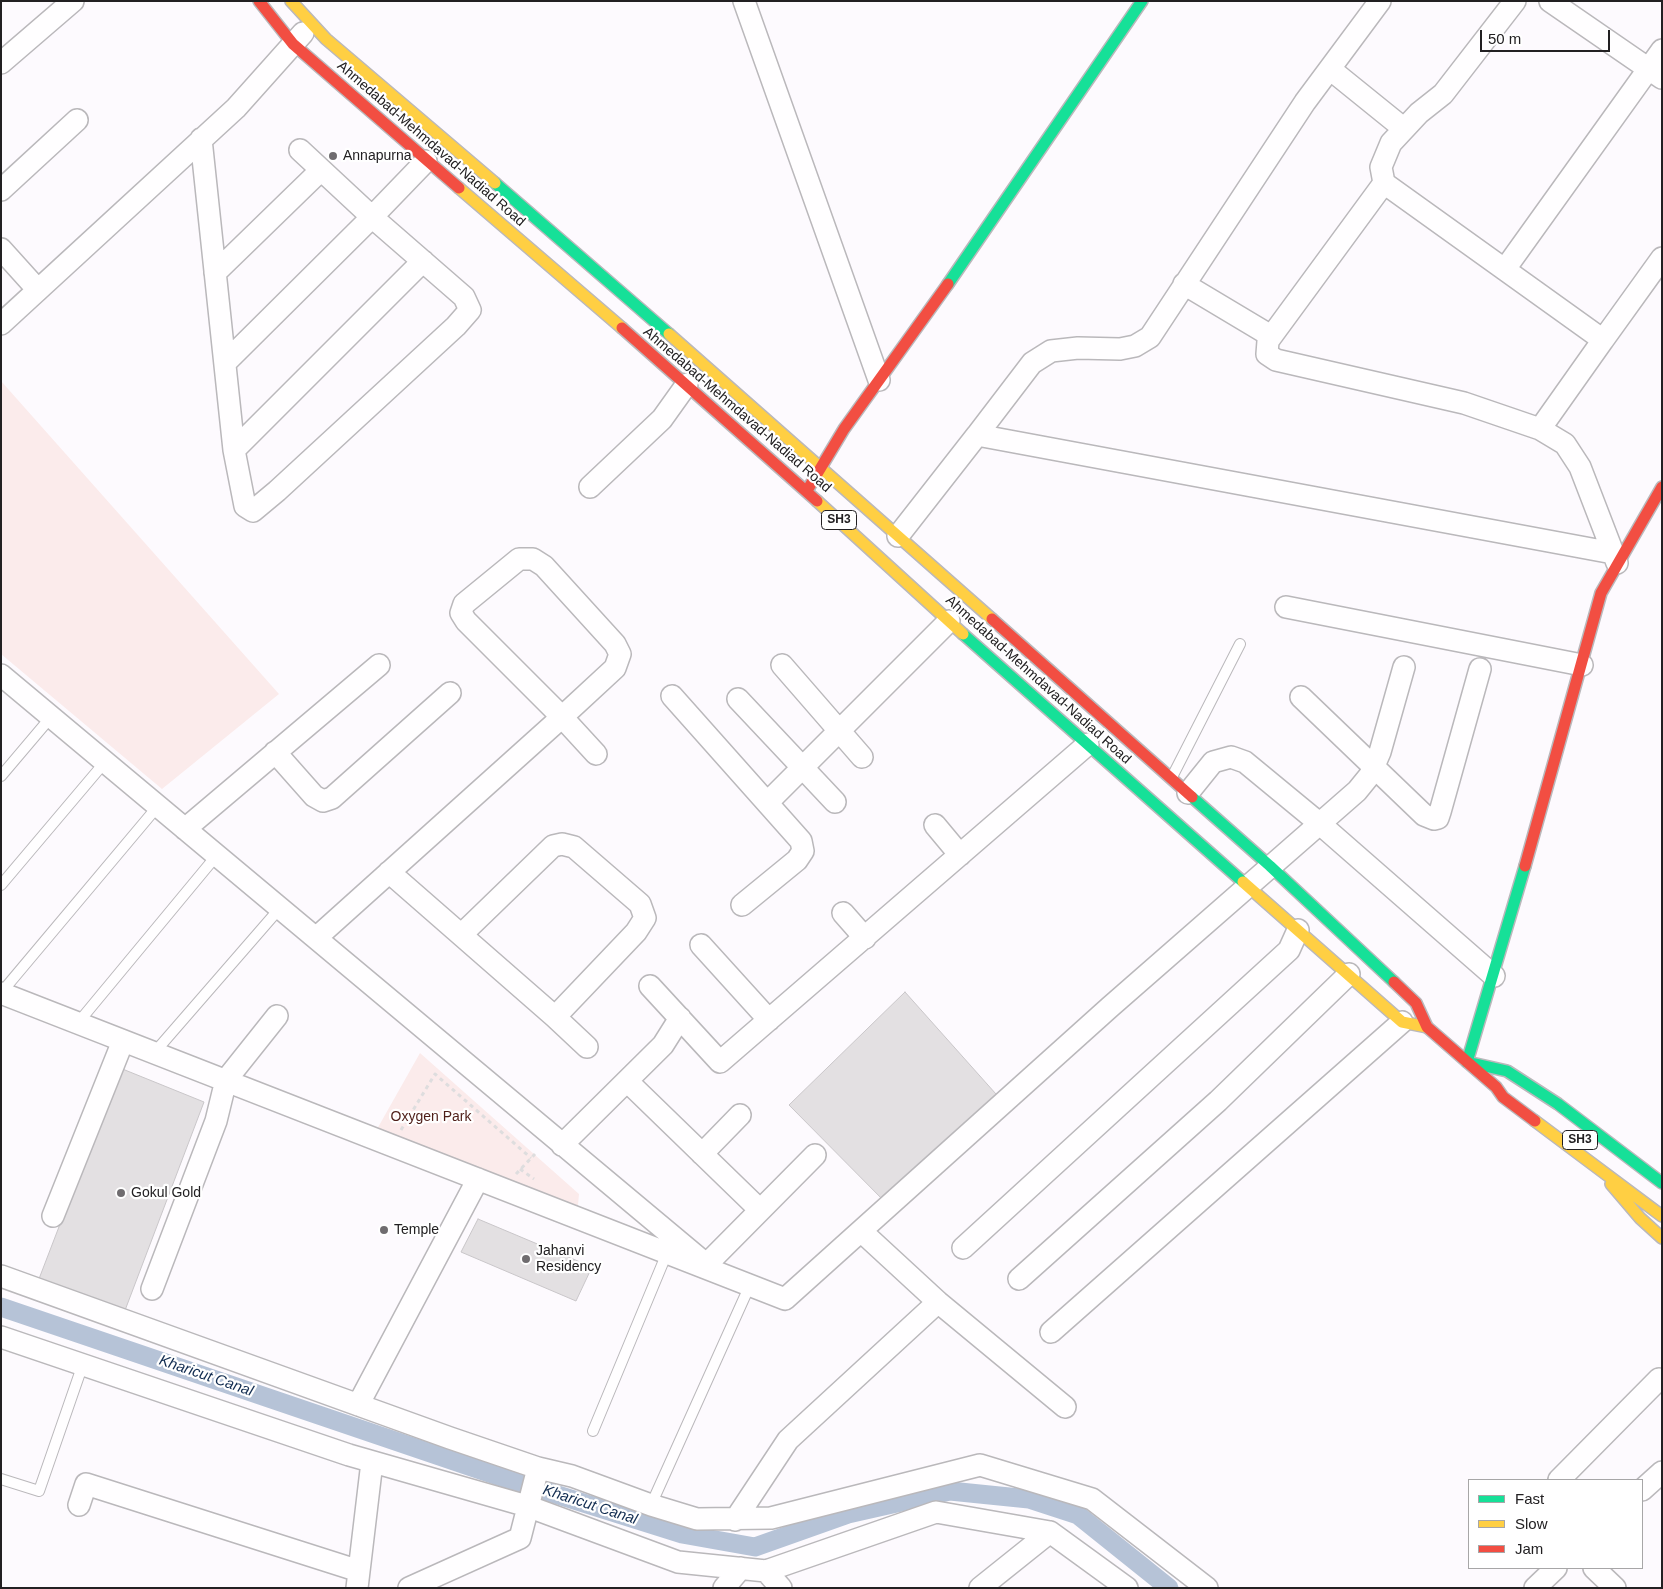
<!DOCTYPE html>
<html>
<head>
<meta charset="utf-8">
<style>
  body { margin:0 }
  #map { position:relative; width:1663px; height:1589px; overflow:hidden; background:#fdfafe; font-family:Arial,sans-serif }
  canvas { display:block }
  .frame { position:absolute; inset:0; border:2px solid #222022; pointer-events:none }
  .legend { position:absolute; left:1468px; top:1479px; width:175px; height:90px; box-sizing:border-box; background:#fff; border:1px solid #a7a6a7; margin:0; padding:6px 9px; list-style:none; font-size:15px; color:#222022 }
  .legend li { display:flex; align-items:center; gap:10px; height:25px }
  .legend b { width:25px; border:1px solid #a7a6a7 }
  .scale { position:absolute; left:1480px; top:30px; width:130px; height:22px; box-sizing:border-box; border:2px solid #222022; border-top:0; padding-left:6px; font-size:15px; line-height:18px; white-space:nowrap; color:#222022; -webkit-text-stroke:4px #fff; paint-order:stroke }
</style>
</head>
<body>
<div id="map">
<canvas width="1663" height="1589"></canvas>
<div class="frame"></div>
<ul class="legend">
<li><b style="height:6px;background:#16e098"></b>Fast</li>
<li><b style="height:6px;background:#ffcf43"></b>Slow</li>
<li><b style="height:6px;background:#f24e42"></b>Jam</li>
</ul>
<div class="scale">50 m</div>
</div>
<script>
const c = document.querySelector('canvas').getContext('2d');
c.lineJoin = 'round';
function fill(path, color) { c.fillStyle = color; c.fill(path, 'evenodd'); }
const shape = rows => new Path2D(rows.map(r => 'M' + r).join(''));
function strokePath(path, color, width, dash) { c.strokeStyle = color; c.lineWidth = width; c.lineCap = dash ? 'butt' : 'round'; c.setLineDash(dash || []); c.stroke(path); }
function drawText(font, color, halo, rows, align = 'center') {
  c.font = font + ' Arial,sans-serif'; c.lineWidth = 4.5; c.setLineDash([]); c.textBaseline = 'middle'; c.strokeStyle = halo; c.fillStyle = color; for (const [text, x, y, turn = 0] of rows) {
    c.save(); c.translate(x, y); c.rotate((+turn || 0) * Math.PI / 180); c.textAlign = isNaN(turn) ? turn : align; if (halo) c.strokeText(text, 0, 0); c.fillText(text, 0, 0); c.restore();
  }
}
const green = shape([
  [1,381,279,694,162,789,1,654],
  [420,1053,579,1194,578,1205,570,1215,372,1138]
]);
const canal = shape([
  [1,1307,504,1478,682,1534,755,1547,848,1514,950,1491,1029,1499,1078,1515,1169,1588]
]);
const building = shape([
  [905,992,1004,1103,889,1206,789,1105,905,992],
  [120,1068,204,1102,124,1313,37,1284,120,1068],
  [478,1219,592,1267,576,1301,461,1252,478,1219]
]);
const path = shape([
  [401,1130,435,1074,531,1158],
  [520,1169,534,1179],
  [516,1174,535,1154]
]);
const lane = shape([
  [1,776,51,717],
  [1172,777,1240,644],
  [1,885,105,762],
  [1,993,158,806],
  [77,1024,217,855],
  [154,1053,280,908],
  [593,1431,667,1253],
  [1,1479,39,1491,83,1364],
  [651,1505,750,1285]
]);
const street = shape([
  [744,1,879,380],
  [1550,1,1662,78],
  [1,63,73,1],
  [1330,69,1403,128],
  [201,139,234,450,245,506,253,511,277,491,456,326,470,310,464,297,372,217,225,363],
  [300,150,372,217,426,161],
  [1384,183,1381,167,1391,143,1419,113,1443,94,1515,1],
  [1,190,77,120],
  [1,249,38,290],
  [1505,269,1662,50],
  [215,273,321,170],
  [1184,284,1271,336],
  [1,324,236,108,303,33],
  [1603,340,1662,258],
  [1540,429,1603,340,1384,183,1268,341,1267,354,1276,360,1464,403,1540,429,1565,444,1580,467,1617,563],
  [977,435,1032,363,1051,351,1078,348,1120,349,1135,346,1150,337,1305,102,1380,1],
  [234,450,423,261],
  [590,487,662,419,687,384],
  [898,536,977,435,1613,553],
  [1286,607,1582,665],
  [782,665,862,757],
  [1,675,701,1260],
  [672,696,801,841,803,851,797,860,742,905],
  [1301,697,1424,815,1434,819,1438,818,1440,812,1480,669],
  [738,699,835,802],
  [275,752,314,796,323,801,332,798,450,693],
  [1188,793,1213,762,1231,757,1245,762,1319,823,1494,976],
  [768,802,949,621],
  [935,825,960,855],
  [185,829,379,665],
  [389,872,555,1017,636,932,645,918,640,904,574,847,562,844,553,846,461,935],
  [843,913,865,938],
  [316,938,562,717,615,668,620,654,615,644,544,566,533,559,519,559,464,604,461,613,466,621,562,717,596,754],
  [701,945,769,1020],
  [650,986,720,1062,1088,744],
  [1,993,785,1299,1110,1007,1357,791,1370,775,1380,752,1404,667],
  [555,1017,587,1047],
  [627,1081,760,1210],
  [562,1145,663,1045,680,1018],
  [702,1154,740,1115],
  [53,1216,123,1041],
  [861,1231,938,1302,1065,1407],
  [963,1248,1289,950,1298,930],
  [706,1265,815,1155],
  [1,1276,450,1438,538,1468,572,1476,651,1505,697,1519,771,1518,980,1465,1092,1499,1207,1588],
  [1019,1279,1218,1101,1349,974],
  [152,1289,216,1121,226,1080,277,1016],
  [1051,1332,1402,1022],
  [1,1337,349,1455,527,1506,678,1562,766,1571,781,1588],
  [358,1405,478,1179],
  [1559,1480,1659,1379],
  [1642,1490,1662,1472],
  [79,1505,86,1484,359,1571],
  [735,1520,788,1440,938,1302],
  [1594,1568,1615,1588],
  [766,1571,936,1512,1050,1532,1127,1588],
  [357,1588,372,1462],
  [409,1588,520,1538,538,1468],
  [724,1588,741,1568],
  [980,1588,1050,1532],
  [1535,1588,1556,1568]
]);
const fast = shape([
  [495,183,669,334],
  [948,284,1142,1],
  [963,634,1243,882],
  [1192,797,1270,866,1394,982],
  [1525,866,1467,1062,1507,1071,1558,1104,1662,1183]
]);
const slow = shape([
  [291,1,326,39,495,183],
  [459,188,622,328],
  [669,334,992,619],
  [817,501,963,634],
  [1243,882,1402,1022,1427,1027],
  [1535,1121,1662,1216],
  [1611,1184,1640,1218,1662,1238]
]);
const jam = shape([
  [259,1,293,44,459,188],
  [622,328,817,501],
  [808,489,844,429,948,284],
  [992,619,1192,797],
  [1525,866,1601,593,1662,487],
  [1394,982,1416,1003,1427,1027,1496,1087,1503,1097,1535,1121]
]);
const markers = [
  [333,156,5,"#6f6c6f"],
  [121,1193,5,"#6f6c6f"],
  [384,1230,5,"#6f6c6f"],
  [526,1259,5,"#6f6c6f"]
];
const shields = [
  [839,520,35],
  [1580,1140,35]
];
const shieldNames = [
  ["SH3",839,520],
  ["SH3",1580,1140]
];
const streetNames = [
  ["Ahmedabad-Mehmdavad-Nadiad Road",431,144,41],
  ["Ahmedabad-Mehmdavad-Nadiad Road",737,410,41],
  ["Ahmedabad-Mehmdavad-Nadiad Road",1038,680,42]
];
const poiNames = [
  ["Annapurna",343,156],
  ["Gokul Gold",131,1193],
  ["Temple",394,1230],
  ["Jahanvi",536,1251],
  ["Residency",536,1267]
];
const parkNames = [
  ["Oxygen Park",431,1117]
];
const waterNames = [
  ["Kharicut Canal",206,1376,19],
  ["Kharicut Canal",590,1505,18]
];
fill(green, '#fbebeb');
strokePath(canal, '#b6c3d7', 19);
fill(building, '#e3e0e2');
strokePath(building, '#c9c6c9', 1);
strokePath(lane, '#bab8bb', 12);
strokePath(street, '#bab8bb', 24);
strokePath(fast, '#bab8bb', 14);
strokePath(slow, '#bab8bb', 14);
strokePath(jam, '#bab8bb', 14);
strokePath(path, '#deddde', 3, [4, 4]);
strokePath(lane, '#fffeff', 10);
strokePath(street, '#fffeff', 21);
strokePath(fast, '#16e098', 11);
strokePath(slow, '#ffcf43', 11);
strokePath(jam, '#f24e42', 11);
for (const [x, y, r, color] of markers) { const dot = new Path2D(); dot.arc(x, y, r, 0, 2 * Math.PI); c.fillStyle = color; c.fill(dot); strokePath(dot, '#fff', 2); }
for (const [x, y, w] of shields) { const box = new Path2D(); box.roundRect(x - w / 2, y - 9.5, w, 19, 4); c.fillStyle = '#fff'; c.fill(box); strokePath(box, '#222022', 1); }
drawText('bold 12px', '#222022', null, shieldNames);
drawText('14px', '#222022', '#fff', streetNames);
drawText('14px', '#222022', '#fff', poiNames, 'left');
drawText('14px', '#4e1e18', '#fff', parkNames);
drawText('italic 15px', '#112c50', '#fff', waterNames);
</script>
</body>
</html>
